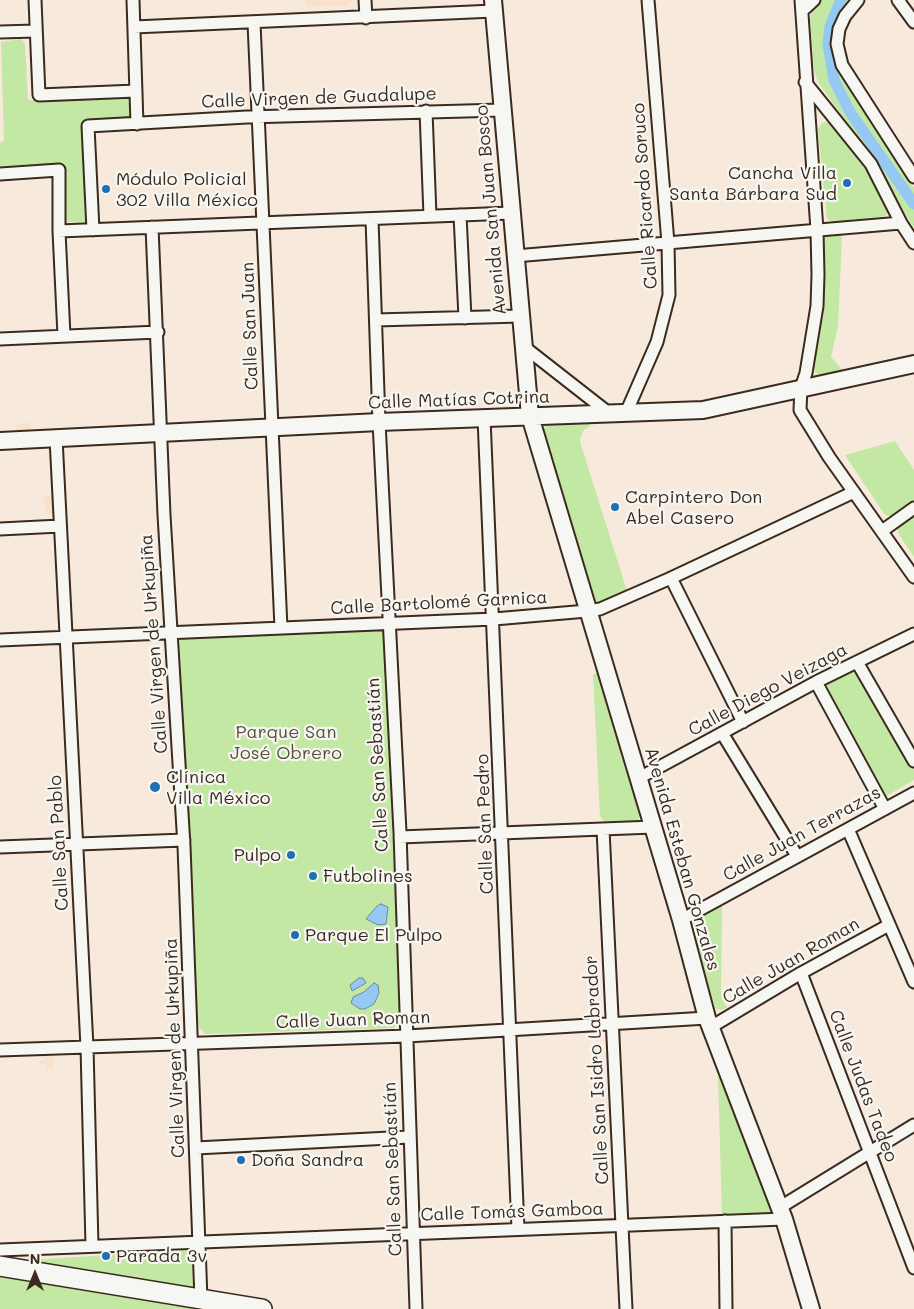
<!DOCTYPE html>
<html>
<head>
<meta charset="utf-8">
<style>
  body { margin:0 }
  #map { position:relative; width:914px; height:1309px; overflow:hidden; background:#f7eadc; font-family:Mali,sans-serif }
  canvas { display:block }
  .north { position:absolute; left:10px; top:1249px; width:50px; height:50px; -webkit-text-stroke:4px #f6f6f2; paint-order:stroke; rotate:0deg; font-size:14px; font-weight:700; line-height:20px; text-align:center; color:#3b2a1e }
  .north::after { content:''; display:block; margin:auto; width:18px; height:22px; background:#3b2a1e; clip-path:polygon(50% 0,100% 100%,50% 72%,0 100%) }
</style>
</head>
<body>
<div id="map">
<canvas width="914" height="1309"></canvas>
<div class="north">N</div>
</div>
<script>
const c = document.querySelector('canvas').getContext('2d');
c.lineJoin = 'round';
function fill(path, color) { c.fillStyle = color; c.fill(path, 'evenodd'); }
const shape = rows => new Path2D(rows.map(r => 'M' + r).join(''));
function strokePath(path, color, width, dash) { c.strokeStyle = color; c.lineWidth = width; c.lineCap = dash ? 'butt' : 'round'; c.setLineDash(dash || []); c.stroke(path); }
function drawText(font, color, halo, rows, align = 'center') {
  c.font = font + ' Mali,sans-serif'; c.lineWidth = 4.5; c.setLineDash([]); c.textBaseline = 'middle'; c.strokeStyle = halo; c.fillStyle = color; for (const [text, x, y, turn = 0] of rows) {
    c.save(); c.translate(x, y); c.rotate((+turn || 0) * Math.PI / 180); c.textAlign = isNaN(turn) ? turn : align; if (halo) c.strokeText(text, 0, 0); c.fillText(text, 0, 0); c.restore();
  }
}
const built = shape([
  [306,0,353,0,348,6,306,7],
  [31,423,31,433,16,433,15,424],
  [44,496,53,496,53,514,45,514],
  [44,1055,54,1056,54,1068,47,1069,46,1064,40,1064,40,1060,44,1060]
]);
const green = shape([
  [821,0,851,0,843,9,837,21,837,64,845,82,914,188,914,228,875,163,818,82,814,70,810,18,813,8],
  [21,39,25,43,28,100,126,97,130,99,130,117,127,120,82,122,86,222,65,222,63,170,45,165,0,167,0,143,4,140,1,42],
  [826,122,832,124,859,152,889,208,886,216,834,222,827,219,818,130,821,123],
  [842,235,838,326,831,357,843,370,820,376,815,372,813,366,824,296,823,237],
  [590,420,590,426,584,430,580,439,581,445,627,591,598,604,591,602,541,433,547,423],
  [895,441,914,470,914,502,892,516,885,515,845,455],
  [914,514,914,557,898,533,898,529,899,525],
  [379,629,385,635,400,1021,394,1028,205,1034,199,1027,197,1021,179,642,183,638],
  [854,668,914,770,914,780,883,798,821,685],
  [599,671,639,807,640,815,638,821,633,823,607,825,600,816,593,675],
  [722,904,721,995,727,1008,721,1010,715,1008,692,926,696,917],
  [718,1074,771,1204,770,1215,722,1217],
  [188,1250,195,1257,194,1288,12,1261],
  [0,1276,207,1309,0,1309]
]);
const water = shape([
  [381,904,388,907,386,924,378,925,366,919,377,906,381,904],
  [359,978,363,978,366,983,352,991,350,985,359,978],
  [374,983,378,985,379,993,374,1004,365,1009,360,1009,351,1003,353,997,364,992,374,983]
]);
const canal = shape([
  [841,0,830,26,828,44,834,80,850,112,914,204]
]);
const street = shape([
  [35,0,39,95,136,91],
  [133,0,137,124],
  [365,0,366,18],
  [801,0,817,230,818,275,817,306,806,373,801,388,800,410,829,457,914,577],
  [858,0,845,16,839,29,837,44,842,65,914,177],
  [898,0,914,22],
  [802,11,814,0],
  [254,23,281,628],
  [134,27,494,11],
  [0,32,36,31],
  [805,82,871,164,901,223,914,243],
  [426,111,430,216],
  [0,174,59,170,59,231,64,336],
  [460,215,465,318],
  [372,219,379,422,400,832,416,1309],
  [152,227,164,515,184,846,201,1299],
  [93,230,88,126,247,117,502,110],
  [59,231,511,213],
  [515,256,901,223],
  [376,320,521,316],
  [0,339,158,332],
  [523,346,610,414],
  [626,413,657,342,669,295,668,243,648,0],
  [484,418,518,1229],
  [56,438,87,1047,92,1246],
  [0,529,60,526],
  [882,531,914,508],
  [671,578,743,722],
  [0,640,494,619,587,611,600,609,671,578,854,492],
  [857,662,914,761],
  [816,682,885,809],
  [722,733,797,856],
  [639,778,816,682,914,634],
  [603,829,626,1309],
  [848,829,914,982],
  [400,837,653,827],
  [0,847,184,840],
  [681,920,914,793],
  [801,973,914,1268],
  [711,1027,801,973,889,925],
  [0,1050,407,1036,707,1018],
  [196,1148,409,1137],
  [779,1208,914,1125],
  [725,1221,726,1309],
  [0,1250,784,1219]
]);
const secondary = shape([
  [493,0,530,416,681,920,707,1018,784,1219,811,1309],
  [0,441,379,422,703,410,914,364]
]);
const primary = shape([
  [0,1266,262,1309]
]);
const markers = [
  [847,183,5,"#1f6fb2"],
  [106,189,5,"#1f6fb2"],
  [615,507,5,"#1f6fb2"],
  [155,787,6,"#1f6fb2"],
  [291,855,5,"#1f6fb2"],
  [313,876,5,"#1f6fb2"],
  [295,935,5,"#1f6fb2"],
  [241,1160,5,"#1f6fb2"],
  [106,1256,5,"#1f6fb2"]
];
const streetNames = [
  ["Calle Virgen de Guadalupe",319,98,-2],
  ["Calle Ricardo Soruco",645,196,-94],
  ["Avenida San Juan Bosco",491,210,-95],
  ["Calle San Juan",250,326,-92],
  ["Calle Matías Cotrina",459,400,-2],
  ["Calle Bartolomé Garnica",439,603,-3],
  ["Calle Virgen de Urkupiña",154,644,-94],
  ["Calle Diego Veizaga",768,690,-28],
  ["Calle San Sebastián",378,765,-93],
  ["Calle San Pedro",485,824,-92],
  ["Calle Juan Terrazas",802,834,-29],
  ["Calle San Pablo",59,843,-93],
  ["Avenida Esteban Gonzales",682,859,74],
  ["Calle Juan Roman",791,961,-30],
  ["Calle Juan Roman",353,1020,-2],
  ["Calle Virgen de Urkupiña",175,1048,-92],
  ["Calle San Isidro Labrador",597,1070,-93],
  ["Calle Judas Tadeo",863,1086,69],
  ["Calle San Sebastián",393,1169,-92],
  ["Calle Tomás Gamboa",512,1212,-2]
];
const poiNames = [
  ["Cancha Villa",837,173,"right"],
  ["Santa Bárbara Sud",837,194,"right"],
  ["Módulo Policial",116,179],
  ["302 Villa México",116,200],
  ["Carpintero Don",625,497],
  ["Abel Casero",625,518],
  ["Clínica",166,777],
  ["Villa México",166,798],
  ["Pulpo",281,855,"right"],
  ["Futbolines",323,876],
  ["Parque El Pulpo",305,935],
  ["Doña Sandra",251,1160],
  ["Parada 3v",116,1256]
];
const parkNames = [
  ["Parque San",286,732],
  ["José Obrero",286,753]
];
fill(built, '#f8e1cd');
fill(green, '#c2e8a3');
fill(water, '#95c8f2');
strokePath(water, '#71899d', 1);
strokePath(canal, '#95c8f2', 11);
strokePath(street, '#3b2a1e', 15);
strokePath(secondary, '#3b2a1e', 20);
strokePath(primary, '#3b2a1e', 22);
strokePath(street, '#f6f6f2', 11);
strokePath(secondary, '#f6f6f2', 16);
strokePath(primary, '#f6f6f2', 19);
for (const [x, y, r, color] of markers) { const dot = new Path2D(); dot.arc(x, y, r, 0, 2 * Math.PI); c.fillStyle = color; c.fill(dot); strokePath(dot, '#f6f6f2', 2); }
drawText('18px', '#3b2a1e', '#f6f6f2', streetNames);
drawText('18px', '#3b2a1e', '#f6f6f2', poiNames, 'left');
drawText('18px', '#565039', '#f6f6f2', parkNames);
</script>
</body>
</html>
